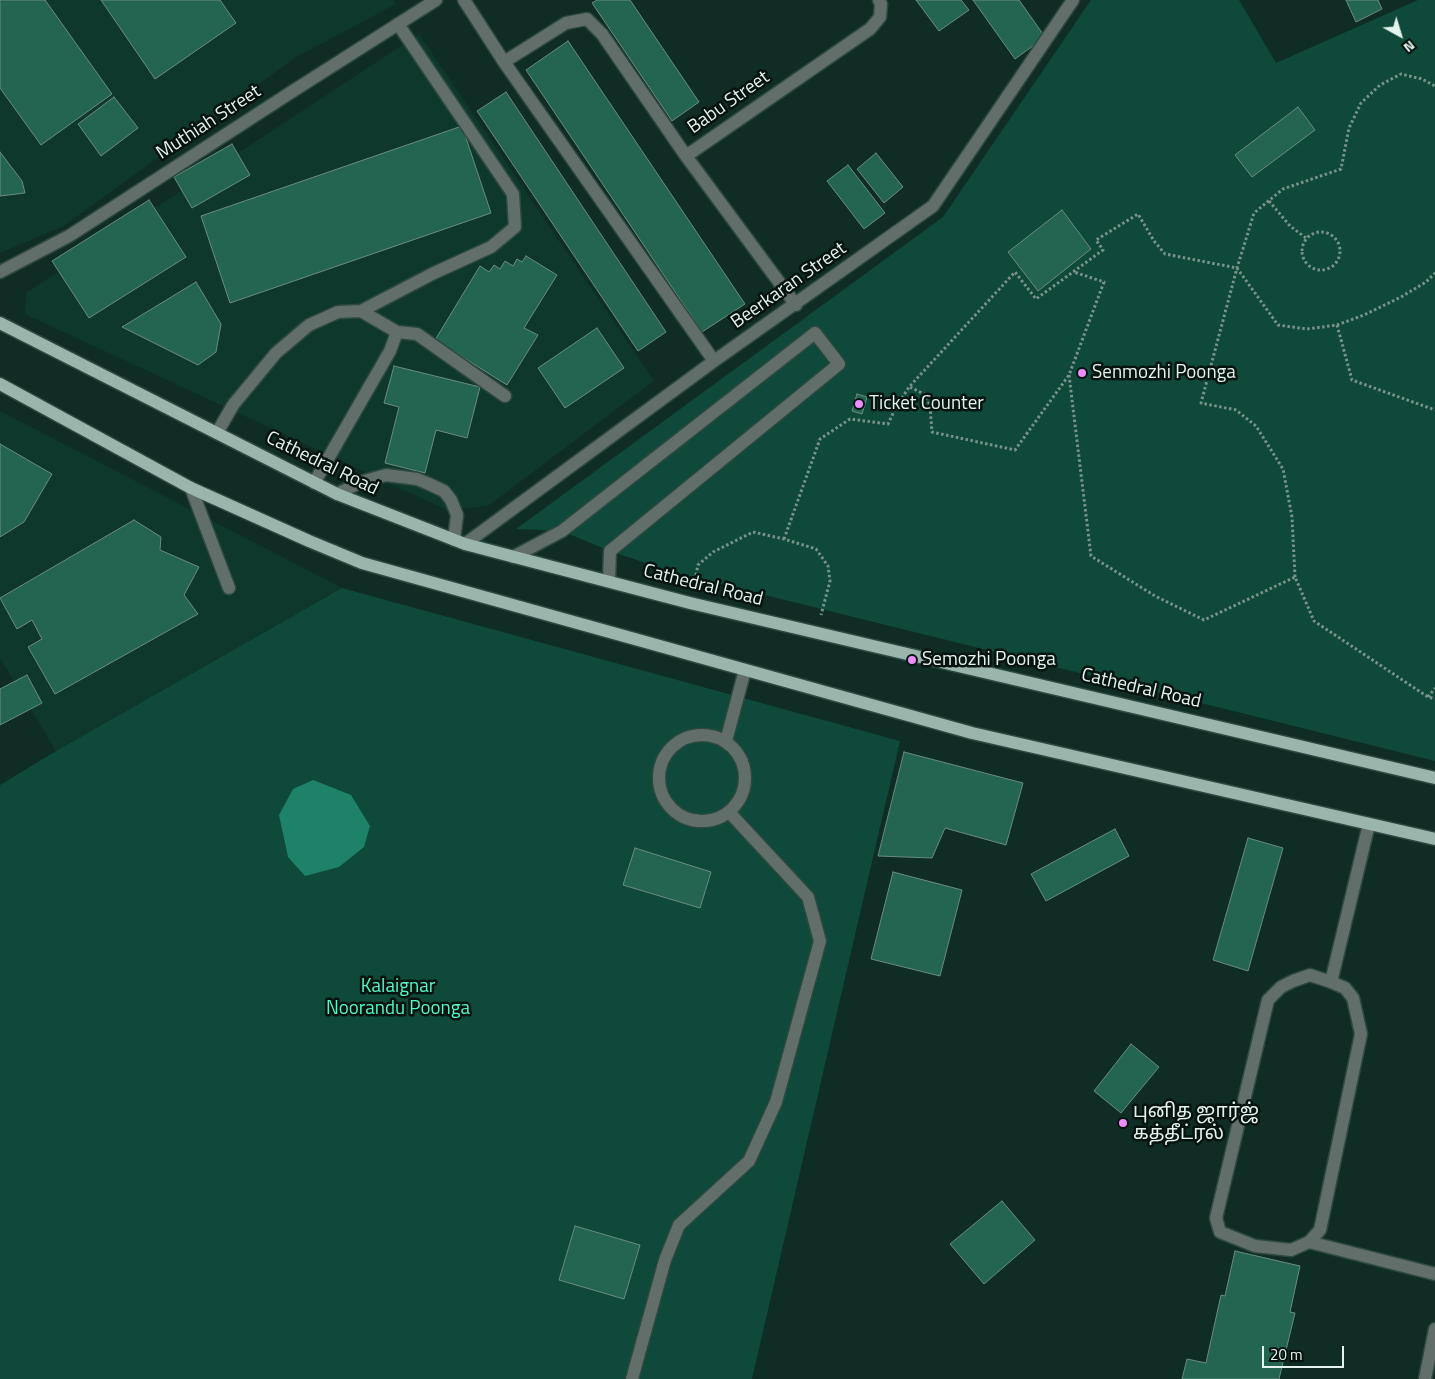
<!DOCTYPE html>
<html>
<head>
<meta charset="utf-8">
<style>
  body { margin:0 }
  #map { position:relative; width:1435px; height:1379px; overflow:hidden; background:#0f2d24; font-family:"Titillium Web",sans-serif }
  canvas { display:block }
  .north { position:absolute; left:1375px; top:10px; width:50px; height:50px; -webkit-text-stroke:4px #07130f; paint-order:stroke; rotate:141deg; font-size:14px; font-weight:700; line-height:20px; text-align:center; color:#e3f4ee }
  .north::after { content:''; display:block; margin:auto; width:18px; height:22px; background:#e3f4ee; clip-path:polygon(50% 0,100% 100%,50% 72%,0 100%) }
  .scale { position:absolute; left:1262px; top:1346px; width:82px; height:22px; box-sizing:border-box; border:2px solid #e3f4ee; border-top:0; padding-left:6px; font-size:15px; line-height:18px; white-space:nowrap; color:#e3f4ee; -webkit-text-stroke:4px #07130f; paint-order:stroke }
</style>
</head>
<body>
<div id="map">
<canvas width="1435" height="1379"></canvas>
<div class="north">N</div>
<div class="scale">20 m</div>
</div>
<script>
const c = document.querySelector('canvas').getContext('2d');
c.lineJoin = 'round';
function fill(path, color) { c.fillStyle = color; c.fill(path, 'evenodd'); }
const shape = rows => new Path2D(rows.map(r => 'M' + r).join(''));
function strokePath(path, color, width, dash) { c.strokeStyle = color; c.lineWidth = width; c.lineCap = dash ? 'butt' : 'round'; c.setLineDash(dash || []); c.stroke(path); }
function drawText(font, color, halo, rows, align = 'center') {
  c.font = font + ' "Titillium Web","Noto Sans Tamil",sans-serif'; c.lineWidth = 5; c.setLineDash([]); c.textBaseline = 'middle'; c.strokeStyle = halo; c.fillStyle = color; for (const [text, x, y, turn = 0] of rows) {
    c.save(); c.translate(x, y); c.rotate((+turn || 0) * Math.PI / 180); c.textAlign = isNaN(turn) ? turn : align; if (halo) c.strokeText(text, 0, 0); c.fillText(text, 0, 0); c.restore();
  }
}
const built = shape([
  [0,0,393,0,396,4,296,57,64,226,0,253],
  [419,34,654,381,488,506,447,510,25,314,26,293],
  [0,411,342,588,56,751,0,658]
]);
const green = shape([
  [1091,0,1239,0,1276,63,1418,0,1435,0,1435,761,672,572,610,551,562,531,516,529,943,217],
  [342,588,900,741,752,1379,0,1379,0,785,56,751]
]);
const water = shape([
  [313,780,351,795,370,826,364,847,339,867,305,876,288,857,279,815,293,789]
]);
const building = shape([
  [0,0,45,0,112,94,41,145,0,88,0,0],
  [101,0,220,0,236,23,155,79,101,0],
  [597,0,630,0,699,102,672,121,592,3,597,0],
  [916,0,961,0,969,10,939,31,916,0],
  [973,0,1019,0,1045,37,1015,59,973,0],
  [1346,0,1378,0,1382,9,1356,22,1346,0],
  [568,41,745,304,702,332,526,70,568,41],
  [506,92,666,332,638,351,477,111,506,92],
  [114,97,138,128,101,156,78,124,114,97],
  [1298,107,1315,130,1252,177,1235,155,1298,107],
  [462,126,491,213,230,303,201,216,462,126],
  [232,144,250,175,192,208,174,177,232,144],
  [0,152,22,181,25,193,0,196,0,152],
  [876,153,903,187,884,203,857,169,876,153],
  [848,165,885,213,864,229,827,181,848,165],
  [149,200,186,257,89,318,52,261,149,200],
  [1062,210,1091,249,1038,291,1008,252,1062,210],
  [526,256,557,275,524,328,538,335,507,385,435,340,480,266,489,272,494,265,500,269,505,261,513,266,517,259,522,262,526,256],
  [196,282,221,324,216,352,198,365,122,327,196,282],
  [597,328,624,368,565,408,538,368,597,328],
  [394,366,480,387,467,438,436,430,425,473,385,463,399,407,384,403,394,366],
  [857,394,867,397,862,414,852,411,857,394],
  [0,444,52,474,24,522,0,537,0,444],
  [134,520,161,537,160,550,199,567,184,595,198,614,55,694,28,647,42,639,32,620,17,629,0,598,134,520],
  [27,675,42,703,0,725,0,689,27,675],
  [904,752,1023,783,1006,845,945,828,932,858,878,856,904,752],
  [1115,829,1129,856,1046,901,1031,874,1115,829],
  [1248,838,1283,848,1248,971,1213,960,1248,838],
  [635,848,711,872,700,908,623,885,635,848],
  [893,872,962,890,940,976,871,959,893,872],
  [1131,1044,1159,1067,1121,1113,1094,1091,1131,1044],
  [1002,1201,1035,1240,984,1284,950,1244,1002,1201],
  [575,1226,640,1245,624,1299,559,1280,575,1226],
  [1235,1251,1300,1266,1290,1312,1295,1313,1279,1379,1182,1379,1187,1359,1206,1363,1221,1295,1225,1296,1235,1251]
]);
const path = shape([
  [1269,201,1290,226,1306,238],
  '1302 251a19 19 0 1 1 38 0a19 19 0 1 1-38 0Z',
  [1337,325,1352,380,1435,410],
  [1069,375,1091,556,1155,596,1204,620,1295,577,1314,621,1428,697,1435,699],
  [910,387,926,395,930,406,932,432,1015,450,1069,375,1104,282,1074,272],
  [784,539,820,439,850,419,888,424,895,409,909,387,1015,272,1036,299,1103,250,1096,240,1138,214,1154,241,1165,254,1237,268,1278,325,1307,329,1337,325,1364,315,1401,297,1426,282,1435,273],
  [1295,577,1292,517,1283,469,1256,426,1236,410,1201,403,1237,268,1254,213,1283,189,1341,169,1349,128,1361,103,1380,85,1401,74,1422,79,1435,86],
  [694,585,698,565,713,552,753,532,784,539,816,549,828,566,830,581,821,615],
  [1428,697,1435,688]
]);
const lane = shape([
  [361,311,397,332,417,334,505,396],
  [217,433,233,405,276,353,309,325,338,312,361,311,434,273,491,247,515,227,513,194,398,24],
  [314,483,390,351,397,332],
  [191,488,229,588],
  [337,494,361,482,386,475,417,479,429,484,444,491,451,500,457,515,454,540],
  [513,557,562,531,815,333,839,364,610,551,609,581],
  '659 778a43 43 0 1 1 86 0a43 43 0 1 1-86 0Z',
  [726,741,745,670],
  [1331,982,1310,975,1293,981,1281,987,1268,1000,1216,1218,1220,1232,1255,1246,1291,1250,1309,1242,1320,1230,1361,1034,1353,998,1345,988,1331,982,1369,824],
  [1309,1242,1435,1274],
  [632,1379,665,1260,679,1225,749,1161,776,1102,820,941,808,897,729,812],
  [1425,1379,1435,1329]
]);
const street = shape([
  [464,0,504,62,714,361],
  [504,62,566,23,587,19,602,34,686,156],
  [0,272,69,236,293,91,436,0],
  [796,305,686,156,870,29,880,17,881,4,879,0],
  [465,544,714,361,933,206,1073,0]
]);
const primary = shape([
  [0,323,337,494,465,544,690,603,1435,778],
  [0,384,191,488,309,541,362,563,972,733,1435,839]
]);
const markers = [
  [1082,373,5,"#ea8dfd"],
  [859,404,5,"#ea8dfd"],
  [912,660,5,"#ea8dfd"],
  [1123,1123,5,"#ea8dfd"]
];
const streetNames = [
  ["Babu Street",729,103,-35],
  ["Muthiah Street",209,123,-33],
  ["Beerkaran Street",789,286,-35],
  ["Cathedral Road",322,464,26],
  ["Cathedral Road",703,586,14],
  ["Cathedral Road",1141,689,13]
];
const poiNames = [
  ["Senmozhi Poonga",1092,373],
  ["Ticket Counter",869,404],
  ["Semozhi Poonga",922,660],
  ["புனித ஜார்ஜ்",1133,1112],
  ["கத்தீட்ரல்",1133,1134]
];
const parkNames = [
  ["Kalaignar",398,987],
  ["Noorandu Poonga",398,1009]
];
fill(built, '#0f382d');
fill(green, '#0e4939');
fill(water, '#1d8267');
fill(building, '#246552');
strokePath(building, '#6c8b80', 1);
strokePath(lane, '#2d4940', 15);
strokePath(street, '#2d4940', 15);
strokePath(primary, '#2d4940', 15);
strokePath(path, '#7b928b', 3, [2.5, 2.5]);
strokePath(lane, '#616e69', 12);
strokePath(street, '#616e69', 12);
strokePath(primary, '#9ab6ac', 12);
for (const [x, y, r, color] of markers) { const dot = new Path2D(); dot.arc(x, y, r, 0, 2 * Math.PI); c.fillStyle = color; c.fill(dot); strokePath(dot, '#07130f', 2); }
drawText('19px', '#e3f4ee', '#07130f', streetNames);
drawText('19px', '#e3f4ee', '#07130f', poiNames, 'left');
drawText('19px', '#51f9cb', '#07130f', parkNames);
</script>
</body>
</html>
